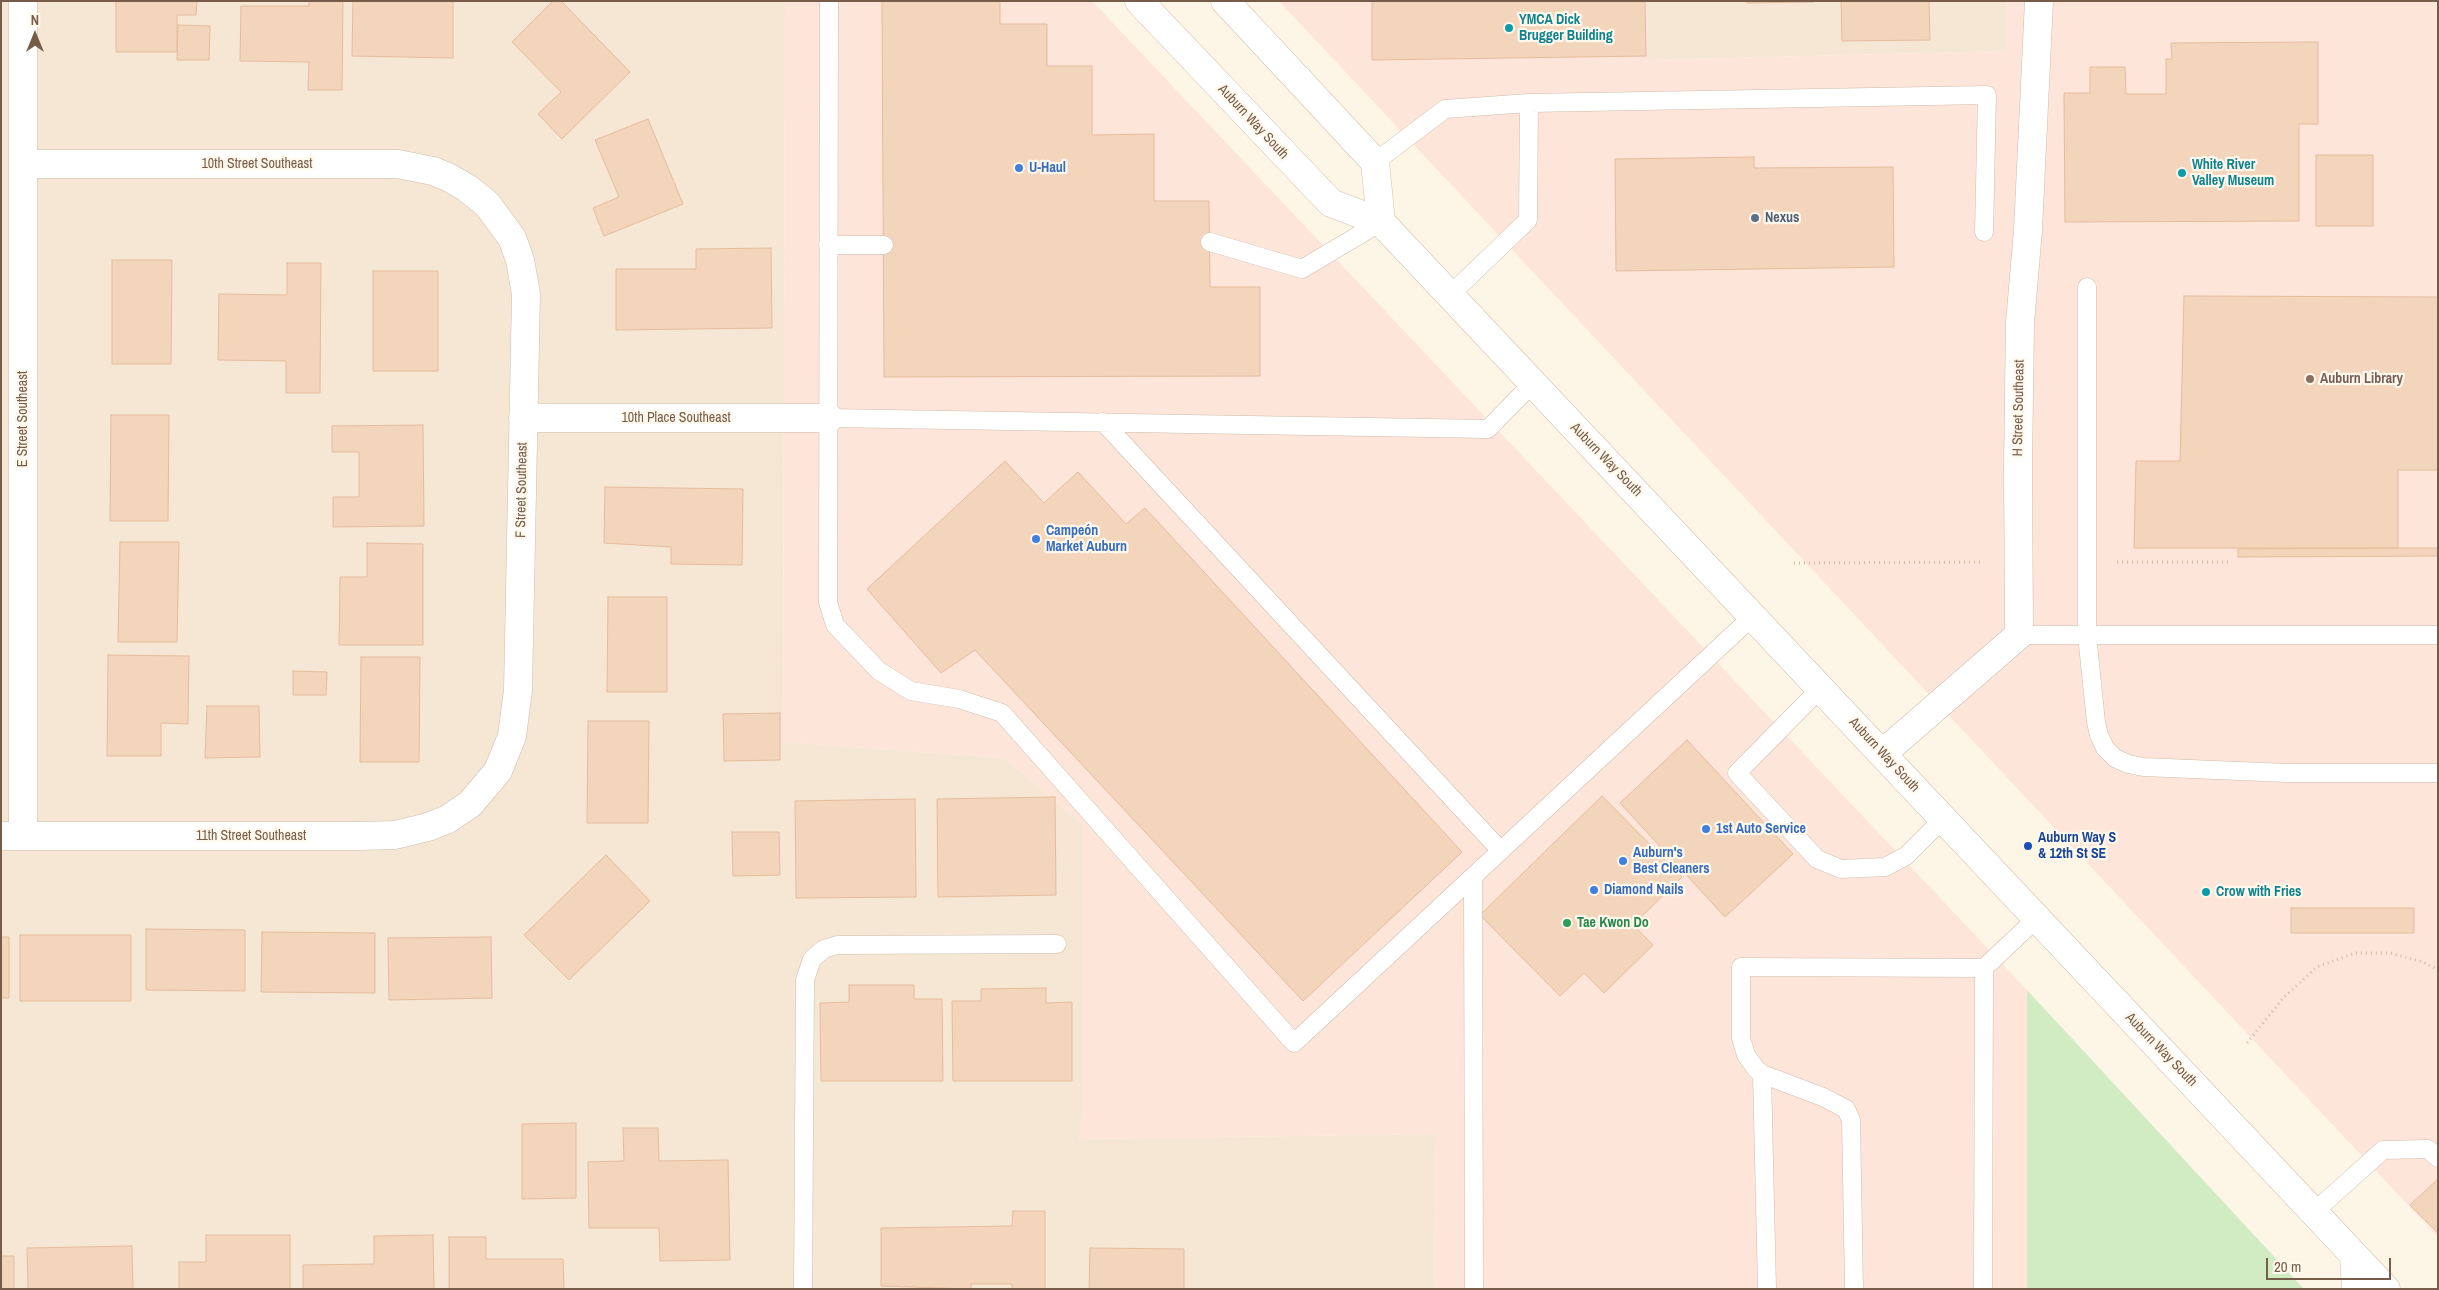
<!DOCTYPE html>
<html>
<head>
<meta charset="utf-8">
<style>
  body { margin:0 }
  #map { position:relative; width:2439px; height:1290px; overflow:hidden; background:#fdf5e5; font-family:"Archivo Narrow",sans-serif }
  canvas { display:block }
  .frame { position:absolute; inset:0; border:2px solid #775c49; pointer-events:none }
  .north { position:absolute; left:10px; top:10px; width:50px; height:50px; -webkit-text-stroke:4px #fff8ec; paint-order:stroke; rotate:0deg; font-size:14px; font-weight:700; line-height:20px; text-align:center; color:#775c49 }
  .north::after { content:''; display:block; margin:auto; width:18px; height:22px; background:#775c49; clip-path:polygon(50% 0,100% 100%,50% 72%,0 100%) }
  .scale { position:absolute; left:2266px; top:1258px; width:125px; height:22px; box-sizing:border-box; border:2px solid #775c49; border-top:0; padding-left:6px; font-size:15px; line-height:18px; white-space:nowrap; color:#775c49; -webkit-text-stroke:4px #fff8ec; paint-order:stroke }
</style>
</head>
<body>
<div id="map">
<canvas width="2439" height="1290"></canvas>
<div class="frame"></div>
<div class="north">N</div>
<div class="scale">20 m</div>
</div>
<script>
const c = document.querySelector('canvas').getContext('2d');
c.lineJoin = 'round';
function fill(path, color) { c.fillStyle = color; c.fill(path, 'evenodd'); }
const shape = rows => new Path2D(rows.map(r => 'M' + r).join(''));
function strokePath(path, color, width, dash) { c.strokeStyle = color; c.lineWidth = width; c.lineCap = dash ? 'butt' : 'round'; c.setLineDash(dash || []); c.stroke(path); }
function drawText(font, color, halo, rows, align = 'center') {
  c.font = font + ' "Archivo Narrow",sans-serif'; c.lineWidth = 4.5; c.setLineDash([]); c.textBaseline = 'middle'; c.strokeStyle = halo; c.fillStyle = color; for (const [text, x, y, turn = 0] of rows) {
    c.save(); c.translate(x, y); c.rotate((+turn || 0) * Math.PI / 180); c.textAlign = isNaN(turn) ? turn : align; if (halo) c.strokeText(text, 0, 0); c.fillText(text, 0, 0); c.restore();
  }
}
const residential = shape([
  [1,1,785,1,783,742,1004,758,1083,825,1083,1113,1079,1139,1436,1134,1434,1289,1,1289],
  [1647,1,2006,1,2006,51,1648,60]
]);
const commercial = shape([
  [785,1,1092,1,2027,990,2027,1289,1434,1289,1436,1134,1079,1139,1083,1113,1083,825,1004,758,783,742],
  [1279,1,1647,1,1649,60,2006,51,2006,1,2438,1,2438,1237]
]);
const green = shape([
  [2027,990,2304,1289,2027,1289]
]);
const building = shape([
  [116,1,197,1,196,15,177,15,177,52,116,52,116,1],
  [309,1,343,1,342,90,308,90,309,62,240,61,241,6,309,6,309,1],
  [353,1,453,1,453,58,352,56,353,1],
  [553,1,561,1,630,72,562,139,538,114,561,92,512,42,553,1],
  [882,1,1000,1,1000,24,1047,24,1047,66,1092,66,1092,135,1154,134,1154,201,1209,201,1210,287,1260,287,1260,376,884,377,882,1],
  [1372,1,1645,1,1646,56,1372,60,1372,1],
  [1747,1,1814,1,1814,2,1747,3,1747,1],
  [1841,1,1929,1,1930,40,1842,41,1841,1],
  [178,25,210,26,209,60,177,60,178,25],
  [2318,42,2318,124,2299,124,2299,221,2065,222,2064,93,2090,93,2090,67,2125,67,2126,94,2166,94,2166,59,2172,59,2171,43,2318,42],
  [648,119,683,204,604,236,593,208,619,197,595,140,648,119],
  [2316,155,2373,155,2373,226,2316,226,2316,155],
  [1754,157,1754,168,1893,167,1894,267,1616,271,1615,159,1754,157],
  [771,248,772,328,616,330,616,269,696,269,696,249,771,248],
  [112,260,172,260,171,364,112,364,112,260],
  [287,263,321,263,320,393,286,393,286,361,218,360,219,294,287,295,287,263],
  [373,271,438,271,438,371,373,371,373,271],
  [2184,296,2438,297,2438,470,2398,470,2398,548,2134,548,2136,461,2180,461,2184,296],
  [111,415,169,415,168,521,110,521,111,415],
  [423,425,424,526,333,527,333,497,359,497,359,452,332,452,332,426,423,425],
  [1005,461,1044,503,1078,472,1126,524,1145,508,1462,852,1303,1001,975,650,941,673,867,589,1005,461],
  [605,487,743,489,742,565,671,564,671,547,604,543,605,487],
  [120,542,179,542,177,642,118,642,120,542],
  [367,543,423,544,423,645,339,645,340,577,367,577,367,543],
  [2398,548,2438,548,2438,556,2238,557,2238,549,2398,548],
  [608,597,667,597,667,692,607,692,608,597],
  [108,655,189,656,188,724,161,723,161,756,107,756,108,655],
  [361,657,420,657,419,762,360,762,361,657],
  [293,671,327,672,326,695,293,695,293,671],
  [207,706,259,706,260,757,205,758,207,706],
  [780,713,780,760,724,761,723,714,780,713],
  [588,721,649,721,648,823,587,823,588,721],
  [1687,740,1793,854,1725,917,1620,803,1687,740],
  [1602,796,1682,877,1633,925,1653,945,1604,993,1584,973,1560,996,1480,915,1602,796],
  [1055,797,1056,895,938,897,937,799,1055,797],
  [915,799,916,897,796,898,795,801,915,799],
  [732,832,779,832,780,875,733,876,732,832],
  [606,855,650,901,569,980,524,935,606,855],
  [2291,908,2414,908,2414,933,2291,933,2291,908],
  [146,929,245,930,245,991,146,990,146,929],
  [262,932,375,933,375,993,261,992,262,932],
  [20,935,131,935,131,1001,20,1001,20,935],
  [1,937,9,937,9,998,1,998,1,937],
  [491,937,492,998,389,1000,388,938,491,937],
  [849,985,914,985,914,999,942,999,943,1081,821,1081,820,1003,849,1002,849,985],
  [1046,988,1046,1003,1072,1002,1072,1081,953,1081,952,1001,981,1001,981,989,1046,988],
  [576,1123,576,1198,522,1199,522,1124,576,1123],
  [623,1128,658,1128,659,1161,728,1160,730,1260,660,1261,659,1228,589,1228,588,1162,624,1161,623,1128],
  [2438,1179,2438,1233,2410,1205,2438,1179],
  [1013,1211,1045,1211,1045,1289,1012,1289,1012,1284,971,1284,971,1289,881,1286,881,1228,1012,1226,1013,1211],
  [206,1235,290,1235,290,1289,179,1289,179,1262,206,1262,206,1235],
  [433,1235,434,1289,303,1289,303,1265,374,1264,374,1236,433,1235],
  [449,1237,486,1237,486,1259,563,1259,564,1289,449,1289,449,1237],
  [132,1246,133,1289,28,1289,27,1248,132,1246],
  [1090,1248,1184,1249,1184,1289,1089,1289,1090,1248],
  [1,1256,14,1256,14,1289,1,1289,1,1256]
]);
const path = shape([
  [2117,562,2231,562],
  [1794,563,1983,562],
  [2247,1043,2283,998,2317,967,2355,953,2390,953,2423,962,2438,970]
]);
const service = shape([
  [829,1,828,602,835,625,879,671,911,691,959,699,1002,713,1294,1043,1752,617],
  [1375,162,1445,109,1529,103,1987,95,1984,232],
  [1210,242,1302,269,1381,222],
  [828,245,884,245],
  [2087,287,2087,635,2096,722,2099,735,2105,748,2115,758,2128,764,2143,767,2287,773,2438,773],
  [1451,294,1528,220,1529,103],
  [829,418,1488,429,1533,383],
  [1103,422,1501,851],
  [2019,635,2438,635],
  [1820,689,1737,773,1817,859,1841,869,1885,867,1906,856,1943,819],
  [1473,877,1474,1289],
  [1762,1074,1767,1289],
  [2314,1212,2383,1150,2428,1149,2438,1158],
  [803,1289,805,980,812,959,824,949,837,945,1057,944],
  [1854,1289,1851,1120,1846,1109,1823,1097,1762,1074,1756,1069,1746,1055,1741,1038,1741,967,1984,968,2037,918],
  [1983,1289,1984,968]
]);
const minor = shape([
  [23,1,23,836],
  [523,418,829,418],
  [1883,753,2019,635,2018,465,2020,323,2028,230,2039,1],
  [1,836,359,836,395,835,428,827,448,819,470,804,498,771,512,736,518,690,526,294,520,260,512,238,487,204,467,188,448,177,433,171,398,164,23,164]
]);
const secondary = shape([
  [1139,1,1331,203,1381,222,2386,1289],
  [1225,1,1375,162,1381,222],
  [2354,1255,2356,1289]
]);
const markers = [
  [1509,28,5,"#0f9aa8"],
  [1019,168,5,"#3f7fe0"],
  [2182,173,5,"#0f9aa8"],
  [1755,218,5,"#5c6f8a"],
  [2310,379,5,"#8d6e63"],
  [1036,539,5,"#3f7fe0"],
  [1706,829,5,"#3f7fe0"],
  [2028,846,5,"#1a4fb4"],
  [1623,861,5,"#3f7fe0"],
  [1594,890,5,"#3f7fe0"],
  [2206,892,5,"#0f9aa8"],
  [1567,923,5,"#2e9e5b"]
];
const cultureNames = [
  ["YMCA Dick",1519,20],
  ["Brugger Building",1519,36],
  ["White River",2192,165],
  ["Valley Museum",2192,181],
  ["Crow with Fries",2216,892]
];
const streetNames = [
  ["Auburn Way South",1253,122,47],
  ["10th Street Southeast",257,164],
  ["H Street Southeast",2019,408,-89],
  ["10th Place Southeast",676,418],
  ["E Street Southeast",23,419,-90],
  ["Auburn Way South",1606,460,46],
  ["F Street Southeast",522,490,-89],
  ["Auburn Way South",1884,755,47],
  ["11th Street Southeast",251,836],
  ["Auburn Way South",2161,1050,46]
];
const shopNames = [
  ["U-Haul",1029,168],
  ["Campeón",1046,531],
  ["Market Auburn",1046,547],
  ["1st Auto Service",1716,829],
  ["Auburn's",1633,853],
  ["Best Cleaners",1633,869],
  ["Diamond Nails",1604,890]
];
const serviceNames = [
  ["Nexus",1765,218]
];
const educationNames = [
  ["Auburn Library",2320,379]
];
const transitNames = [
  ["Auburn Way S",2038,838],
  ["& 12th St SE",2038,854]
];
const leisureNames = [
  ["Tae Kwon Do",1577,923]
];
fill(residential, '#f5e7d3');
fill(commercial, '#fde5d9');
fill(green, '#d1ebc3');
fill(building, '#f3d5bc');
strokePath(building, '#e6bc9c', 1);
strokePath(service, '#cfbdab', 19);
strokePath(minor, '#cfbdab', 29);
strokePath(secondary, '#d4bfab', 29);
strokePath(path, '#d8b89f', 3, [1, 4]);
strokePath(service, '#fff', 18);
strokePath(minor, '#fff', 28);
strokePath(secondary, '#fff', 28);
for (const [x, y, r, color] of markers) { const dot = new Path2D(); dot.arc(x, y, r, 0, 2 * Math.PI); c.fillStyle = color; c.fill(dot); strokePath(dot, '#fff8ec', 2); }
drawText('bold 14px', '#0d838f', '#fff8ec', cultureNames, 'left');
drawText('14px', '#775c49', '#fff8ec', streetNames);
drawText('bold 14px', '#366cbe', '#fff8ec', shopNames, 'left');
drawText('bold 14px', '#4e5e75', '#fff8ec', serviceNames, 'left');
drawText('bold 14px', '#785e54', '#fff8ec', educationNames, 'left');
drawText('bold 14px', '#164399', '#fff8ec', transitNames, 'left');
drawText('bold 14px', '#27864d', '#fff8ec', leisureNames, 'left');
</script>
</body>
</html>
